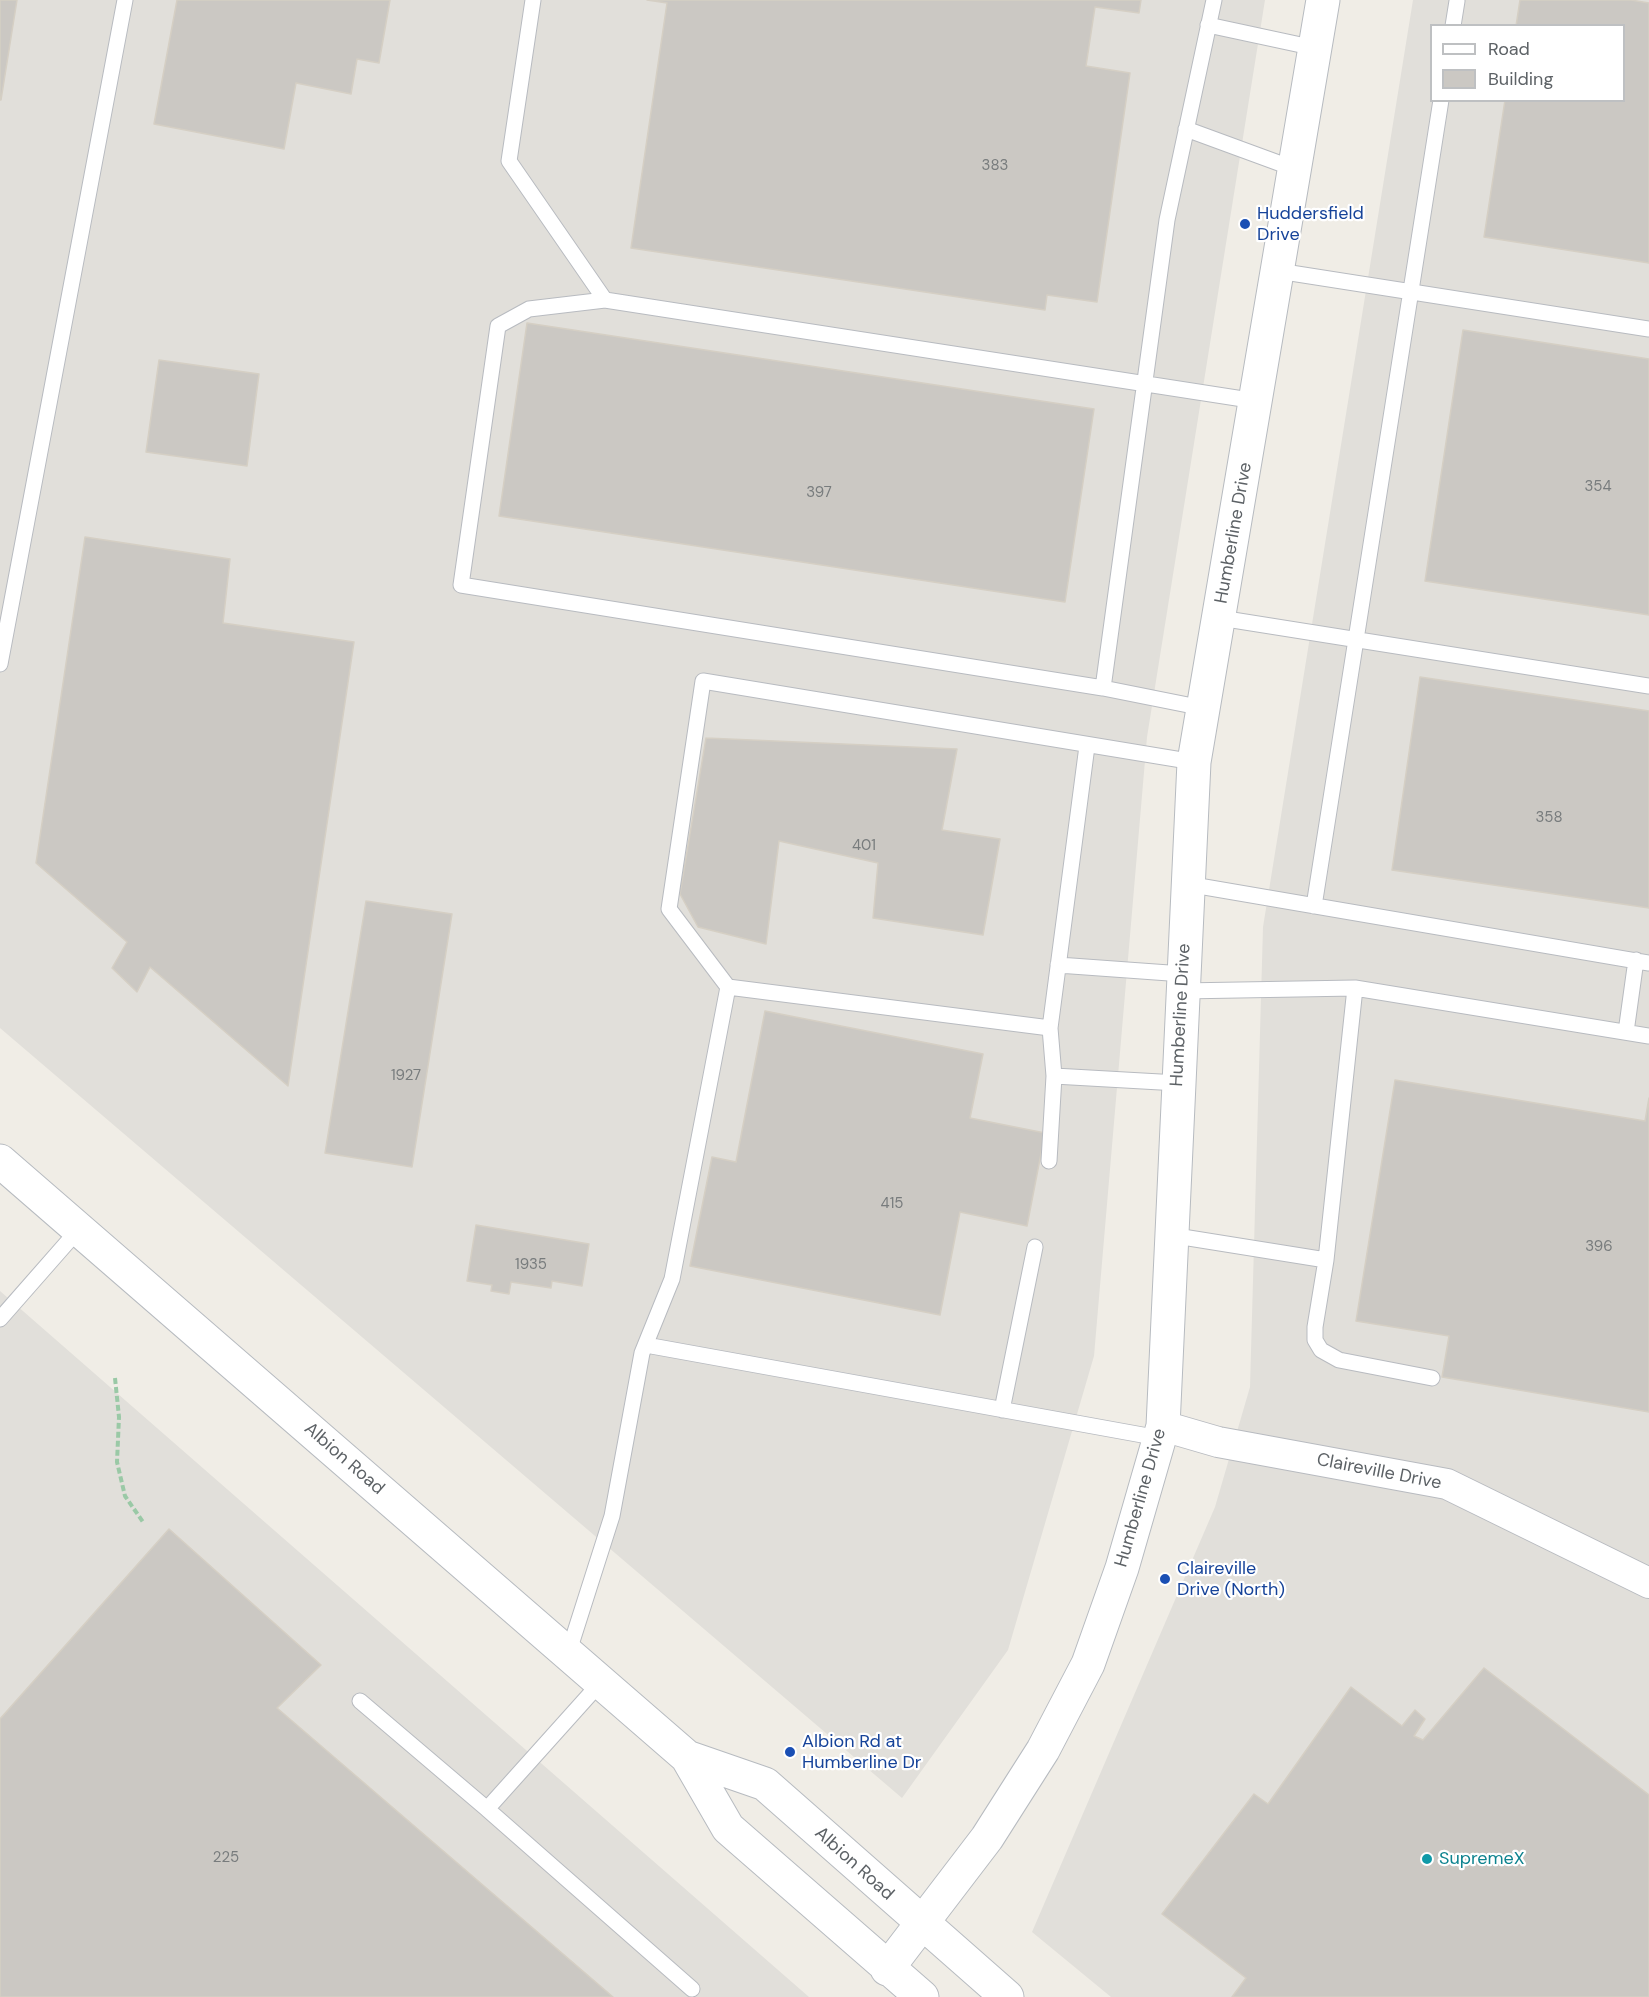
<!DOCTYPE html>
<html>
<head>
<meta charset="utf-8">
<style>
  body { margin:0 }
  #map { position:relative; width:1649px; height:1997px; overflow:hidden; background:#f0ede6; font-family:"DM Sans",sans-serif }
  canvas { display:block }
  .legend { position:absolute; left:1430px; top:24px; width:195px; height:78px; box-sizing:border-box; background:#fff; border:2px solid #bec0c2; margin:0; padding:8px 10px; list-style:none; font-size:18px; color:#5d6266 }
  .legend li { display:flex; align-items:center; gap:12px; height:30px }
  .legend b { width:30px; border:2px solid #bec0c2 }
</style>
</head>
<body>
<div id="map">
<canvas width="1649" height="1997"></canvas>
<ul class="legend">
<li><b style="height:8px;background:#fff"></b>Road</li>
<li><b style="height:16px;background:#cbc8c3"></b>Building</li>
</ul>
</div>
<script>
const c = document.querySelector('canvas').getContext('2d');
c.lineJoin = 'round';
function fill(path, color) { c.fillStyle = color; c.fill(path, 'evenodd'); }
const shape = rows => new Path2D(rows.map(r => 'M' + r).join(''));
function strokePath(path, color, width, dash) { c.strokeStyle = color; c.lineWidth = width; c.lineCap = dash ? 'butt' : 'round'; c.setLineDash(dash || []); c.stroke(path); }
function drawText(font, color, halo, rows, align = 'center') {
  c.font = font + ' "DM Sans",sans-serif'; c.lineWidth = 4.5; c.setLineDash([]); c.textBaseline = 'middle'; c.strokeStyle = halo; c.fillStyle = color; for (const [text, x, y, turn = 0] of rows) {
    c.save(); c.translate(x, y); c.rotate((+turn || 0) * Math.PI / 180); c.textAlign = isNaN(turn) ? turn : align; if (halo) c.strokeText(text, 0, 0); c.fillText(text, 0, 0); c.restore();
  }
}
const industrial = shape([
  [0,0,1265,0,1147,737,1094,1356,1008,1650,902,1798,0,1028],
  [1413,0,1649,0,1649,1997,1111,1997,1032,1932,1215,1507,1250,1387,1263,927],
  [1432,26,1624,26,1624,100,1432,100],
  [0,1291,809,1997,0,1997]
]);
const building = shape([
  [0,0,17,0,1,100,0,100,0,0],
  [177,0,390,0,379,63,357,59,351,94,296,83,284,149,154,124,177,0],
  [647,0,1141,0,1139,13,1095,7,1086,66,1130,73,1097,302,1047,295,1045,310,631,248,667,3,647,0],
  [1520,0,1631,0,1649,3,1649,263,1484,237,1505,100,1624,100,1624,26,1516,26,1520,0],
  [527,323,1094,409,1065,602,499,516,527,323],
  [1463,330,1649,359,1649,615,1425,581,1463,330],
  [159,360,259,374,247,466,146,452,159,360],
  [85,537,230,559,223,623,354,642,288,1086,150,967,137,992,112,968,127,942,36,863,85,537],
  [1420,677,1649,711,1649,908,1392,870,1420,677],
  [706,738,957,749,942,830,1000,839,983,935,873,918,878,863,779,841,766,944,698,927,680,894,706,738],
  [366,901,452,914,412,1167,325,1153,366,901],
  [765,1011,983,1054,970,1118,1045,1133,1027,1226,960,1212,940,1315,690,1266,712,1157,736,1162,765,1011],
  [1395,1080,1645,1121,1649,1098,1649,1412,1442,1377,1449,1336,1356,1321,1395,1080],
  [476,1225,589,1244,582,1286,552,1281,551,1288,511,1282,509,1294,491,1291,492,1285,467,1281,476,1225],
  [169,1529,321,1665,277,1708,613,1997,0,1997,0,1719,169,1529],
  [1484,1668,1649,1795,1649,1997,1232,1997,1246,1978,1162,1914,1254,1794,1268,1804,1351,1687,1402,1726,1415,1710,1425,1719,1414,1736,1423,1740,1484,1668]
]);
const path = shape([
  [115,1378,119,1417,117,1462,125,1496,143,1522]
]);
const lane = shape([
  [533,0,509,161,605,300,1256,401],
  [1208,25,1315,48],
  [1453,26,1457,1],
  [1186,129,1295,169],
  [1278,271,1649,329],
  [605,300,529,309,498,326,461,585,1103,688,1167,220,1214,0],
  [1220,618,1649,686],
  [0,664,125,0],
  [1103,688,1203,708],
  [1187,884,1649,963],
  [1314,906,1441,100],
  [1058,965,1183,974],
  [728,987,669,909,703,681,1194,762],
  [1182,991,1355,988],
  [1050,1028,1087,746],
  [1626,1032,1636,960],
  [1054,1076,1178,1083],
  [1170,1235,1326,1260,1315,1327,1315,1340,1321,1350,1339,1360,1432,1378],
  [1326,1260,1355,988,1649,1036],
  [0,1319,79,1229],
  [646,1345,1159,1438],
  [1002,1410,1035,1247],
  [568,1654,612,1516,642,1353,672,1279,728,987,1050,1028,1054,1076,1049,1161],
  [601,1682,487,1809,692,1989],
  [360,1701,487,1809]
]);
const street = shape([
  [1163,1426,1218,1442,1447,1484,1649,1583]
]);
const secondary = shape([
  [0,1161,687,1757,728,1828,922,1997],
  [687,1757,765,1784,1007,1997],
  [887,1969,987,1838,1043,1750,1088,1664,1122,1568,1163,1426,1194,762,1323,0]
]);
const markers = [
  [1245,224,6,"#1a4fb4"],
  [1165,1579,6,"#1a4fb4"],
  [790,1752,6,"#1a4fb4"],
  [1427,1859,6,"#0f9aa8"]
];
const numberNames = [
  ["383",995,166],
  ["354",1598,487],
  ["397",819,493],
  ["358",1549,818],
  ["401",864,846],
  ["1927",406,1076],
  ["415",892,1204],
  ["396",1599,1247],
  ["1935",531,1265],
  ["225",226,1858]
];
const transitNames = [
  ["Huddersfield",1257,214],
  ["Drive",1257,235],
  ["Claireville",1177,1569],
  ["Drive (North)",1177,1590],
  ["Albion Rd at",802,1742],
  ["Humberline Dr",802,1763]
];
const streetNames = [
  ["Humberline Drive",1234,533,-80],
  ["Humberline Drive",1181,1015,-87],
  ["Albion Road",344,1459,41],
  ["Claireville Drive",1379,1472,11],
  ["Humberline Drive",1141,1498,-74],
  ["Albion Road",854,1864,42]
];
const cultureNames = [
  ["SupremeX",1439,1859]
];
fill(industrial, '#e1dfda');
fill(building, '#cbc8c3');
strokePath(building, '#d5cfc4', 1.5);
strokePath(lane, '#b8bbc0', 17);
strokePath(street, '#b8bbc0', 32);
strokePath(secondary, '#b7bbc0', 35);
strokePath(path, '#9ac9a6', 4, [6, 3]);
strokePath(lane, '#fff', 15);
strokePath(street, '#fff', 30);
strokePath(secondary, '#fff', 33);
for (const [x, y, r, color] of markers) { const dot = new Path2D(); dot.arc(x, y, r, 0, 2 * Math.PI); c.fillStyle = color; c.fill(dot); strokePath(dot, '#fff', 2); }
drawText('15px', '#787c7d', null, numberNames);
drawText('18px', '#164399', '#fff', transitNames, 'left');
drawText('18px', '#5d6266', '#fff', streetNames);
drawText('18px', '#0d838f', '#fff', cultureNames, 'left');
</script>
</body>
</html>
